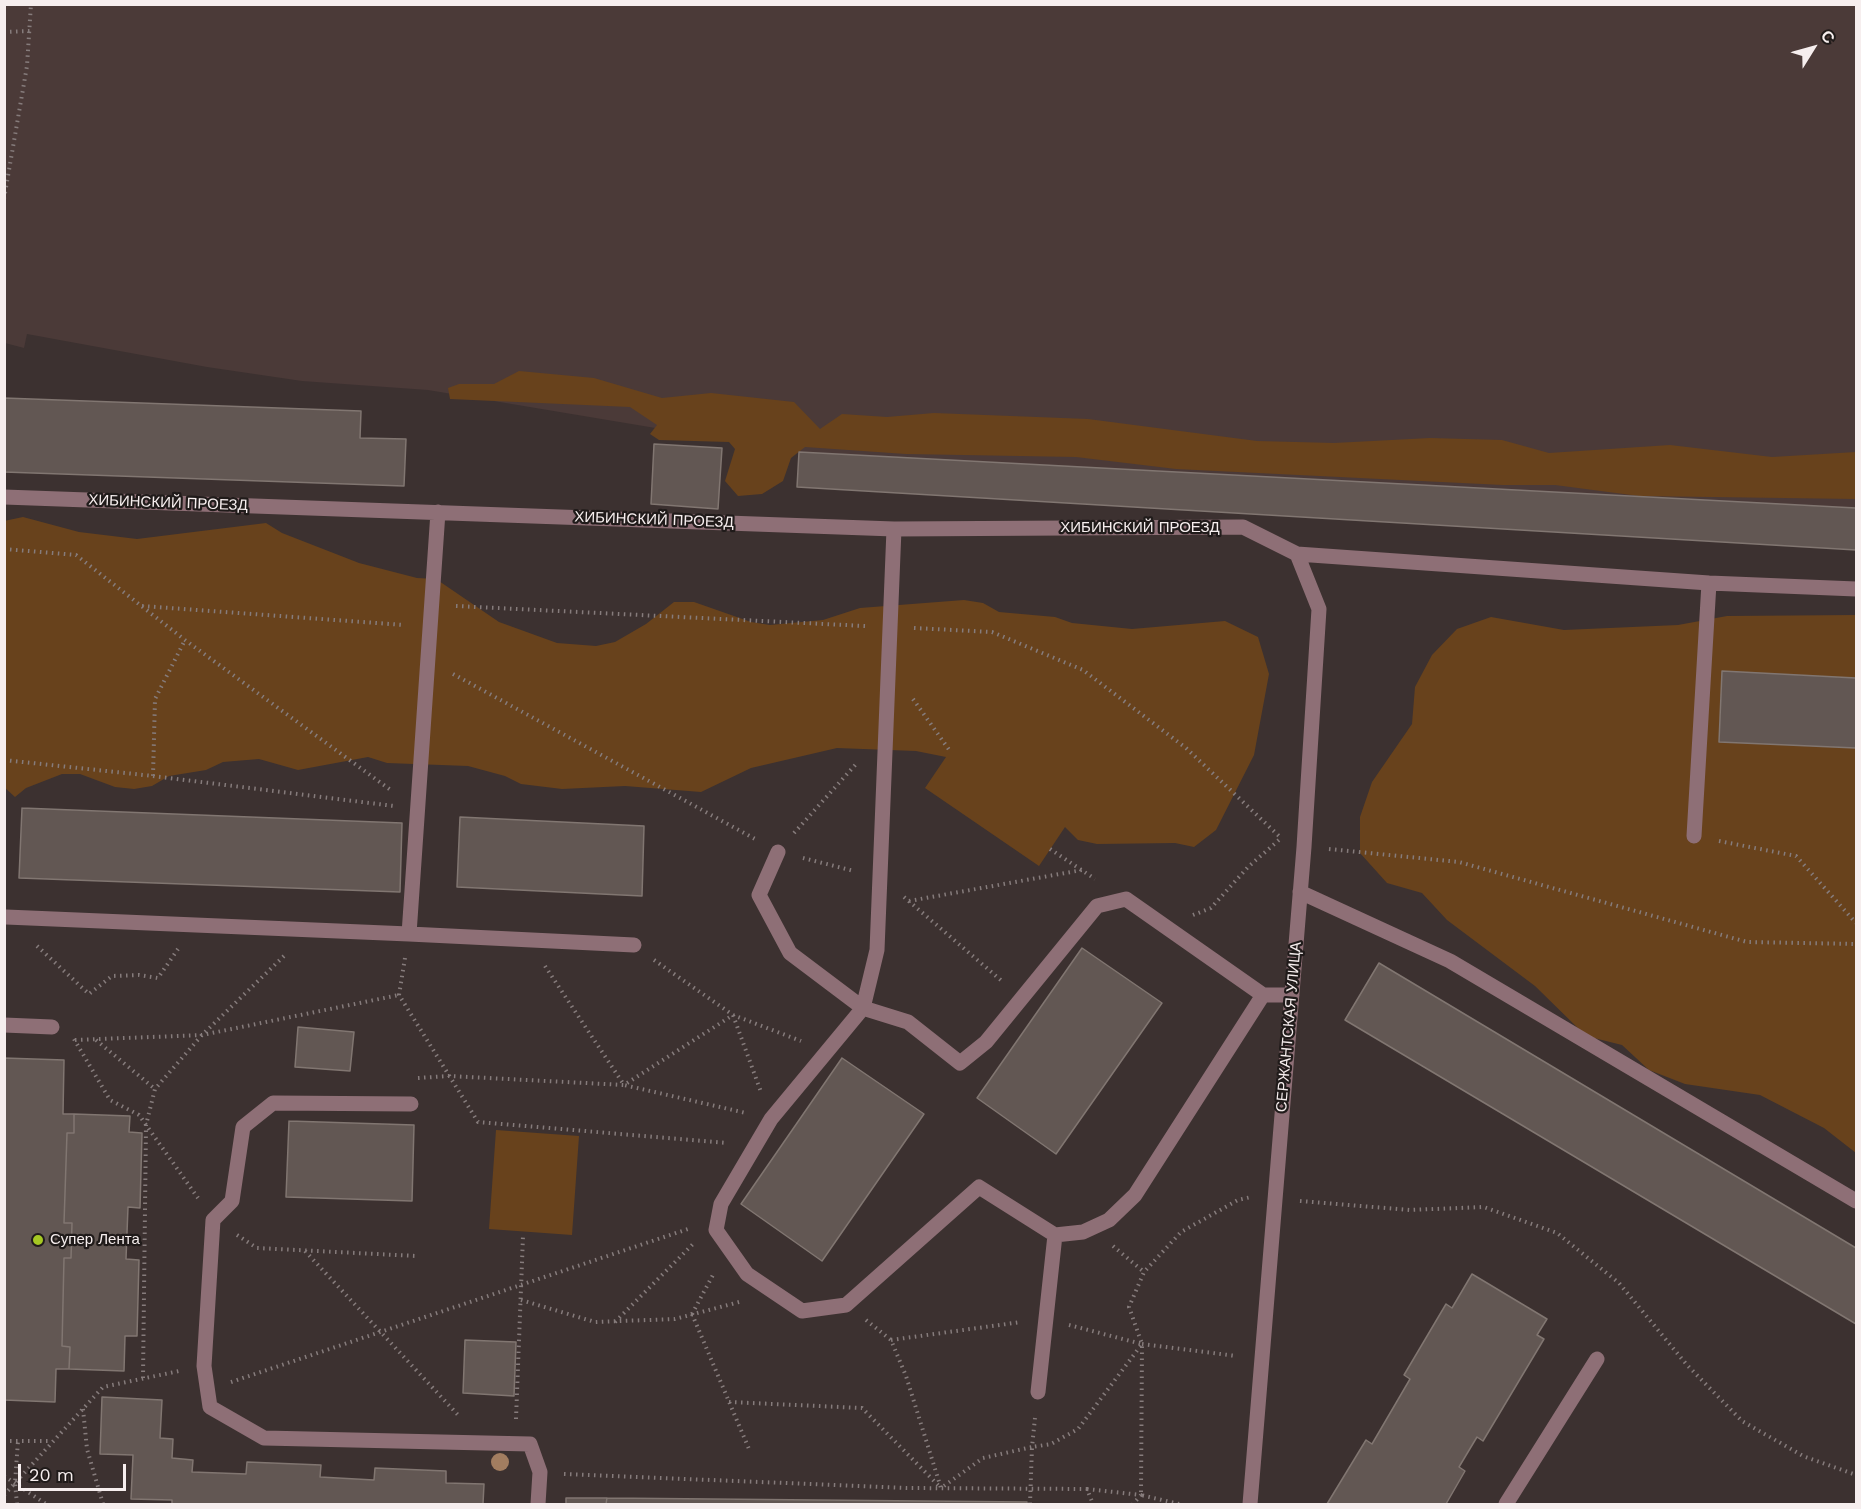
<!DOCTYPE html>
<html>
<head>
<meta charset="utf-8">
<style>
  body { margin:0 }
  #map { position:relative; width:1861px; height:1509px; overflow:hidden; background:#3c3130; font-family:"Work Sans",sans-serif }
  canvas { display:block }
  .frame { position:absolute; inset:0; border:6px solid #f6eeee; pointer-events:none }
  .north { position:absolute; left:1783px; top:18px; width:60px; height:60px; -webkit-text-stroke:4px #201b1a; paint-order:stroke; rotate:53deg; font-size:16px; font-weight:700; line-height:24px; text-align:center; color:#f6eeee }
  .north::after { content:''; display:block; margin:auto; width:21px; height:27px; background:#f6eeee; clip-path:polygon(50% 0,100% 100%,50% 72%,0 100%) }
  .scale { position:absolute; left:18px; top:1464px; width:108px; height:27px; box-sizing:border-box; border:3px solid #f6eeee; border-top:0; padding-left:8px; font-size:18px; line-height:21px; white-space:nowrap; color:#f6eeee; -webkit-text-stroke:4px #201b1a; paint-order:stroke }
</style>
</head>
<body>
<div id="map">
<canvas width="1861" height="1509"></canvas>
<div class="frame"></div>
<div class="north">С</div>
<div class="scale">20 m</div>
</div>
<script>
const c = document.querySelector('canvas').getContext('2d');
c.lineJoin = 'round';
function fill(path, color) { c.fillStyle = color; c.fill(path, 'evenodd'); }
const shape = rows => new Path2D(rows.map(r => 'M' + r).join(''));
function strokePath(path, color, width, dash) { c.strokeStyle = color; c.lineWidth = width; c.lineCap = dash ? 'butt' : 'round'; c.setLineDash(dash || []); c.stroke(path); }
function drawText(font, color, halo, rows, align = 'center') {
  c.font = font + ' "Work Sans",sans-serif'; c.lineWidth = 4.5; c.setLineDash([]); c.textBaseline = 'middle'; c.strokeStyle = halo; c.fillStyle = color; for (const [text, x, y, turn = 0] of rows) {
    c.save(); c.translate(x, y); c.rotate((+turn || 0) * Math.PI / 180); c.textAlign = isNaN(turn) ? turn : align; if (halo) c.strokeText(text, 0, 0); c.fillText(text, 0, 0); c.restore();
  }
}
const built = shape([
  [4,5,1856,5,1856,550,797,487,799,452,428,390,302,381,207,367,27,334,24,348,5,343]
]);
const green = shape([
  [519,371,594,378,662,398,711,393,794,402,820,429,842,414,887,417,934,413,1088,419,1257,441,1334,443,1430,438,1502,440,1549,453,1670,445,1772,457,1856,452,1856,499,1639,496,1555,485,1503,485,1176,469,1076,457,906,454,805,447,791,458,783,481,762,494,738,496,725,481,735,449,729,442,659,440,650,434,657,425,630,407,450,399,448,388,459,384,494,384],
  [23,517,79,532,137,539,266,523,282,533,359,563,417,578,436,579,499,622,557,643,596,646,615,642,646,624,674,602,694,602,751,622,770,625,823,620,860,608,964,600,983,603,999,612,1055,617,1072,623,1132,629,1225,621,1258,637,1269,674,1254,755,1216,830,1194,847,1175,843,1097,844,1078,840,1065,827,1039,866,925,788,946,757,916,751,837,748,751,768,701,792,625,786,562,789,521,784,505,776,468,766,387,763,368,757,298,770,259,759,223,762,206,770,169,776,152,786,134,789,115,787,80,774,62,774,26,788,15,797,4,787,4,521],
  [1856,615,1856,678,1722,672,1719,741,1856,748,1856,1153,1824,1128,1760,1095,1685,1084,1649,1070,1622,1045,1586,1036,1535,986,1447,920,1422,893,1387,883,1360,853,1360,817,1372,782,1412,724,1415,687,1432,655,1457,629,1491,617,1564,630,1678,625,1727,616],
  [496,1130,579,1136,572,1235,489,1229]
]);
const building = shape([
  [4,398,361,411,360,438,406,439,404,486,4,472,4,398],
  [654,444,722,448,718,509,651,504,654,444],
  [799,452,1856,508,1856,550,797,487,799,452],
  [1722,671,1856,678,1856,748,1719,742,1722,671],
  [22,808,402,823,400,892,19,878,22,808],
  [460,817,644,826,642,896,457,887,460,817],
  [1082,948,1162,1003,1056,1154,977,1098,1082,948],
  [1379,963,1856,1248,1856,1324,1345,1020,1379,963],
  [298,1027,354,1032,350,1071,295,1067,298,1027],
  [4,1058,64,1060,63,1114,74,1114,74,1133,67,1133,64,1223,72,1223,71,1258,64,1258,62,1346,70,1347,69,1369,56,1369,55,1402,4,1400,4,1058],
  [842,1058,924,1114,822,1261,741,1204,842,1058],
  [74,1114,130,1116,129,1132,142,1133,140,1208,128,1207,126,1259,139,1260,137,1336,125,1336,124,1371,69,1369,70,1347,62,1346,64,1258,71,1258,72,1223,64,1223,67,1133,74,1133,74,1114],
  [289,1121,414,1125,412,1201,286,1197,289,1121],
  [1472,1274,1547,1319,1537,1335,1544,1339,1483,1441,1477,1437,1459,1467,1465,1471,1446,1504,1327,1504,1366,1440,1372,1444,1410,1379,1404,1375,1446,1304,1452,1308,1472,1274],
  [465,1340,516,1342,514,1396,463,1393,465,1340],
  [102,1397,162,1400,160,1438,173,1439,172,1458,193,1460,192,1472,246,1474,247,1462,321,1465,320,1477,374,1480,375,1468,446,1471,446,1483,484,1484,483,1504,172,1504,172,1500,131,1499,133,1455,100,1454,102,1397],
  [566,1498,607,1498,606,1504,566,1504,566,1498],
  [607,1498,1027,1502,1027,1504,606,1504,607,1498]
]);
const path = shape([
  [4,32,30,31],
  [4,199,27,66,31,4],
  [4,549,76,555,185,640,392,791],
  [142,606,404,625],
  [456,606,865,626],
  [914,628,992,632,1083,670,1186,748,1279,836],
  [453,674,757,840],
  [913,699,950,751],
  [4,760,153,776,155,699,185,640],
  [153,776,394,806],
  [794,833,857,763],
  [1719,841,1796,856,1856,923],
  [1050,849,1095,879],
  [1329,849,1459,862,1747,942,1856,944],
  [803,858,854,871],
  [904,897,1003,982],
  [909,901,1082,870],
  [1193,915,1211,908,1248,867,1279,840],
  [37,946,89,994,112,976,139,975,158,978,178,949],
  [405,958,399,995,478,1122,727,1143],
  [654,960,733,1015,801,1041],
  [545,966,624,1085,746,1113],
  [74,1039,110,1100,139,1115,198,1198],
  [75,1040,202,1035,399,995],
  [96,1040,155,1089],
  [418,1078,449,1076,624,1085,733,1015,761,1092],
  [1300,1201,1410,1210,1484,1207,1557,1233,1619,1283,1687,1365,1742,1421,1803,1456,1856,1475],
  [237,1235,257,1248,416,1256],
  [1113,1246,1144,1272],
  [305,1251,459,1416],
  [521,1300,595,1322,675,1319,743,1301],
  [692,1314,749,1449],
  [692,1314,714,1273],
  [866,1320,891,1340,906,1376,941,1488,983,1458,1032,1447,1035,1418],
  [615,1322,695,1242],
  [1069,1325,1142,1344,1141,1495,1179,1504],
  [891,1340,1021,1322],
  [1142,1344,1236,1356],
  [143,1378,146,1125,155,1089,202,1035,284,956],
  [231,1382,691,1228],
  [729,1402,862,1408,939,1486],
  [83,1409,87,1449,103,1504],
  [516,1419,523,1236],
  [4,1441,52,1441],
  [564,1474,907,1488,1087,1489,1093,1504],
  [4,1476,46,1504],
  [1087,1489,1141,1495,1133,1504],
  [4,1495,103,1387,179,1371],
  [17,1504,15,1483,18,1441],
  [1030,1504,1032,1447,1051,1444,1078,1429,1142,1344,1129,1307,1144,1272,1181,1232,1238,1200,1251,1197]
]);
const minor = shape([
  [4,497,894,529,1243,527,1297,554,1709,583,1856,589],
  [1694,836,1709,583],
  [778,852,759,895,790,953,863,1008,877,950,894,529],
  [1300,892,1450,961,1856,1201],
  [6,917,409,934,438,512],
  [409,934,634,945],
  [1263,995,1126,899,1097,906,986,1042,960,1063,908,1022,863,1008,771,1119,721,1204,716,1230,747,1274,802,1311,846,1305,979,1187,1055,1235,1083,1232,1109,1220,1135,1195,1263,995,1292,995],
  [4,1025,52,1027],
  [411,1104,273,1103,243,1127,232,1201,213,1220,204,1366,210,1407,264,1438,530,1444,540,1472,538,1504],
  [1038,1392,1055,1235],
  [1250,1504,1304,847,1319,609,1297,554],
  [1506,1504,1597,1359]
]);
const trees = [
  [500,1462]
];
const markers = [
  [38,1240,6,"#a5c823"]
];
const streetNames = [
  ["ХИБИНСКИЙ ПРОЕЗД",168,503,2],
  ["ХИБИНСКИЙ ПРОЕЗД",654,520,2],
  ["ХИБИНСКИЙ ПРОЕЗД",1140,528],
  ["СЕРЖАНТСКАЯ УЛИЦА",1289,1027,-85]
];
const poiNames = [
  ["Супер Лента",50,1240]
];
fill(built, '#4b3a38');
fill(green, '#68421c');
fill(building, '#625753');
strokePath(building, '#817671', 1.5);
strokePath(path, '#867c7c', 4, [1.5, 4.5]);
strokePath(minor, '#8e6f76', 15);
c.fillStyle = '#a27d60';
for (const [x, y] of trees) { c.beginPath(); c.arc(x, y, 9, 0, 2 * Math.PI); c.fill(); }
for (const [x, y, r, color] of markers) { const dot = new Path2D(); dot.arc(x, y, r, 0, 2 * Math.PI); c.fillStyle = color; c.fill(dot); strokePath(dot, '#201b1a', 2); }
drawText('15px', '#f6eeee', '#201b1a', streetNames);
drawText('15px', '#f6eeee', '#201b1a', poiNames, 'left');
</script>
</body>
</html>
